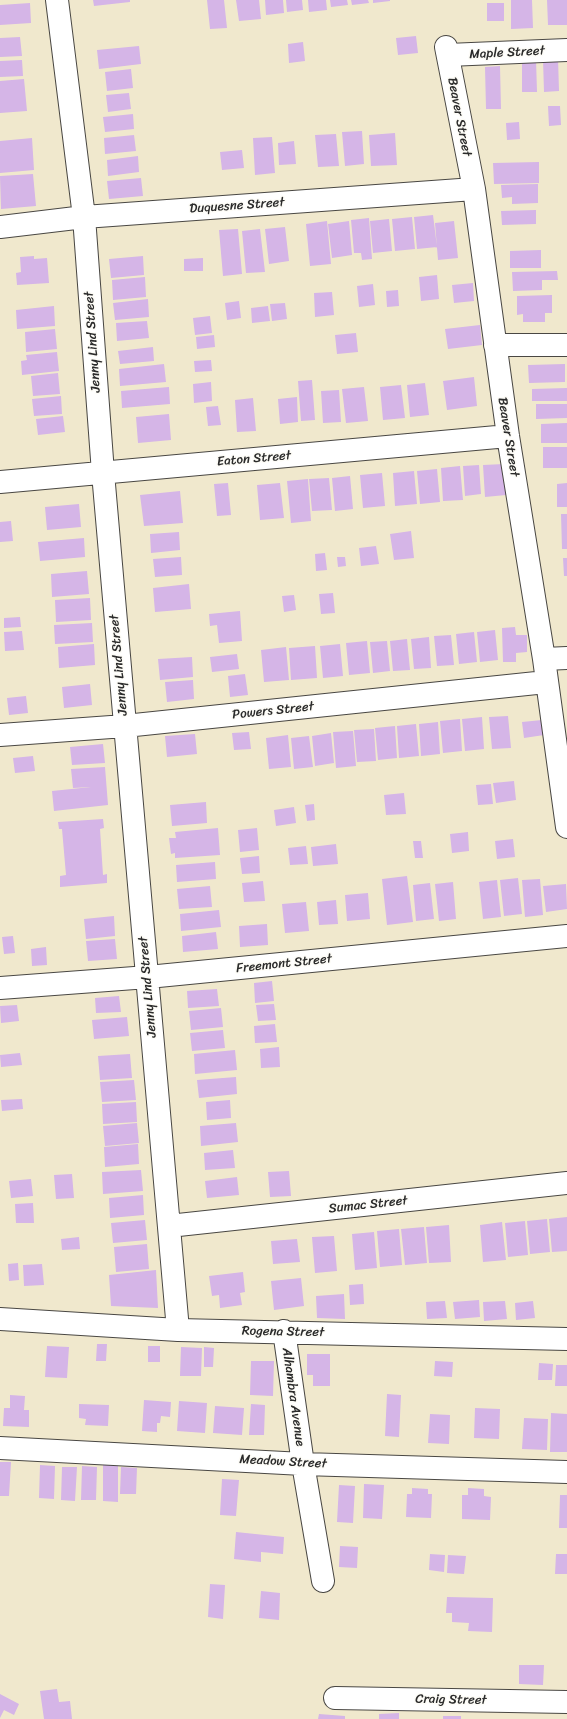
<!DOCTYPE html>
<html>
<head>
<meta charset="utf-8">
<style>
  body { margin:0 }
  canvas { display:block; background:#f0e8cd }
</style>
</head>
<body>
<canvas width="567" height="1719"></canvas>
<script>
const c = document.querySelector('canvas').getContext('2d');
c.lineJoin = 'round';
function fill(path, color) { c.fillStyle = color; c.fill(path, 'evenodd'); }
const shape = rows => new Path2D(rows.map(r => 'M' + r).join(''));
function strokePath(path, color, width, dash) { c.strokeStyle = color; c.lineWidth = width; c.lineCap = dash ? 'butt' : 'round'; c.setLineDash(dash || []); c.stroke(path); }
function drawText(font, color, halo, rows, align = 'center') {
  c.font = font + ' Sriracha,sans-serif'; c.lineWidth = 3; c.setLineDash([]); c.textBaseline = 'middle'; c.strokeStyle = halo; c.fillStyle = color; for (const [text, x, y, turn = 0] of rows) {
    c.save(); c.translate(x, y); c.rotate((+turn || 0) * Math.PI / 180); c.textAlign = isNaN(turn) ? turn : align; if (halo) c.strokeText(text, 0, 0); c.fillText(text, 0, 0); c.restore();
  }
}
const building = shape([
  [93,0,130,0,130,2,94,6],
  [207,0,224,0,227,28,210,29],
  [236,0,259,0,261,19,239,21],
  [265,0,283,0,284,13,266,15],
  [286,0,302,0,303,10,287,12],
  [308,0,326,0,327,10,309,12],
  [330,0,347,0,348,5,331,7],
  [351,0,368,0,369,3,352,5],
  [373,0,390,0,390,1,373,3],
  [511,0,532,0,533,28,511,29],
  [547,0,567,0,567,25,548,25],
  [30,3,31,23,0,25,0,5],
  [487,3,504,3,504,21,487,21],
  [416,36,418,53,398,55,396,38],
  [20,37,22,56,0,57,0,38],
  [303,42,305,61,289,63,288,44],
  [139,46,141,64,99,69,97,50],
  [558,58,559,91,544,92,543,59],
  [522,59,536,59,537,92,522,92],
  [22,60,23,76,0,77,0,61],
  [500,66,501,109,486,109,485,67],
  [131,69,133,88,107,91,105,72],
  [24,79,27,111,0,113,0,81],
  [129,93,131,109,108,112,106,95],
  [548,106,560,106,561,125,549,126],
  [133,114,134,129,105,132,103,117],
  [519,122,520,139,507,140,506,123],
  [362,131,364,164,345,166,342,132],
  [395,133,397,165,371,166,369,135],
  [336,134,339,166,318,167,315,135],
  [134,135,136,151,105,154,104,138],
  [272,137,275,173,255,175,253,138],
  [32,138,34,170,0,173,0,141],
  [294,141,296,164,279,165,278,143],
  [242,150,244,168,222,170,220,152],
  [138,156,139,172,108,176,107,160],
  [539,162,539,183,494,184,493,163],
  [33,174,36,206,1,209,0,176],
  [141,178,143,196,109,199,107,181],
  [538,184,538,203,512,204,512,197,502,198,501,185],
  [536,210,536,224,502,225,501,211],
  [433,215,437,247,417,249,414,217],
  [412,217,415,249,395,251,392,219],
  [369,218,372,259,362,260,361,253,354,253,351,220],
  [389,219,392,251,373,253,370,221],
  [327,221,331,264,310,266,306,224],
  [349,221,352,255,332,258,328,224],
  [454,221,458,258,438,260,435,223],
  [285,227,289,261,269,264,265,229],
  [238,229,242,274,223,276,219,230],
  [260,229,265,272,246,273,242,231],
  [541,250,541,268,510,268,510,251],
  [34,256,34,259,47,258,49,283,17,285,16,273,21,272,20,257],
  [143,256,144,275,111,278,109,259],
  [203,258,203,271,184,271,184,259],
  [557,271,558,280,542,280,542,290,513,291,512,272],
  [437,275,439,299,421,301,419,277],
  [145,277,146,297,113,300,112,280],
  [473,283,474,301,454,303,452,285],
  [373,284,375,305,359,307,357,286],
  [398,290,399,306,387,307,386,291],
  [332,292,334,315,315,317,314,293],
  [552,295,552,313,545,313,545,322,523,322,523,314,517,315,517,296],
  [148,299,149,317,115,320,113,303],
  [239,301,241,318,227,320,225,303],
  [285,303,287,319,272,321,270,304],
  [54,306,55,326,17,329,16,310],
  [268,306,270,321,252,323,251,308],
  [210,316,212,333,195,335,193,318],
  [147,321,149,338,117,341,116,323],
  [480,325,482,345,448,349,445,329],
  [55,329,57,349,26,352,25,332],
  [356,333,358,352,337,354,335,335],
  [214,335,215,347,197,349,196,337],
  [153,347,154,361,120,364,118,351],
  [57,352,59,371,22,375,21,361,27,360,26,355],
  [211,360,212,371,195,372,194,361],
  [164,364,166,382,120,386,119,369],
  [565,364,565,382,529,383,528,365],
  [58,373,60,394,33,396,31,376],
  [474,377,477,406,447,410,443,381],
  [312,380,315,420,301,421,298,381],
  [211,382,212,401,194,403,193,384],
  [425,383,429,415,410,417,407,385],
  [401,385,405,418,383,420,380,387],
  [169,387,170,404,122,408,121,391],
  [364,387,368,421,346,423,342,389],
  [567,388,567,401,532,401,532,389],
  [339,390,341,422,323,423,321,391],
  [61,396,62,414,34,416,32,399],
  [297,397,298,422,280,424,278,399],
  [253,398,256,431,237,432,235,400],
  [536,404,567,404,567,418,536,419],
  [218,406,221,425,208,426,206,407],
  [169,414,171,440,138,443,136,417],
  [63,416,65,432,38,435,36,419],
  [567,423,567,443,541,443,541,424],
  [543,447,567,447,567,468,543,468],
  [504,464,506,495,485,497,483,465],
  [479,465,481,494,465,496,463,466],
  [460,466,463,500,443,501,441,468],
  [437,469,440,502,420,504,417,471],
  [414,471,417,504,395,506,393,473],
  [382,473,385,506,363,508,360,475],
  [350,476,353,509,335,511,332,478],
  [329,478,332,510,312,511,309,479],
  [308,479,311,521,291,523,287,481],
  [228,483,231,515,217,516,214,484],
  [280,483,284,518,260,520,257,485],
  [567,483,567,507,557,507,557,484],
  [180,491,183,523,144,526,140,495],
  [79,504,81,527,47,530,45,507],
  [561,514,567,514,567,549,562,549],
  [11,521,13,541,0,542,0,522],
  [411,531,414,558,394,560,390,534],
  [179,532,180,550,151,553,150,534],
  [84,538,85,557,40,561,38,542],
  [376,546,379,564,361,566,359,548],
  [325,553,327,570,316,571,315,554],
  [181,557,182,575,155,577,153,559],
  [337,557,345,557,346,566,338,567],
  [563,558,567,558,567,576,564,576],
  [87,571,89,594,52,597,51,574],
  [189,584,191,609,155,612,153,588],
  [333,593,335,613,321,614,319,594],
  [294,595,296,610,284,612,282,596],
  [90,598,91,620,56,622,55,600],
  [240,611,242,641,219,643,217,625,210,626,209,614],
  [20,617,21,627,4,628,4,618],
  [92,623,93,642,55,644,54,625],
  [515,627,516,635,527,635,527,652,516,653,516,662,503,662,502,628],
  [495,630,498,660,480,662,477,632],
  [22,631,24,650,5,651,4,632],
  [474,632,477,662,459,664,456,634],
  [451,635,454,665,437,666,434,636],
  [429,637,431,668,414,669,411,639],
  [407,639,410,670,393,671,390,641],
  [367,641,370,673,349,675,346,643],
  [387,641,390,671,373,673,370,642],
  [94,644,95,665,59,668,58,647],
  [340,644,343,676,323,678,320,646],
  [315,646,317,678,291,680,289,648],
  [286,647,289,680,264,682,261,650],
  [237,654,239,669,212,672,210,657],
  [192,657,193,677,160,680,158,659],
  [245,674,248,695,230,697,228,676],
  [193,680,194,699,167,702,165,682],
  [90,684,92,705,64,708,62,687],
  [26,696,28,713,9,715,7,698],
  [508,716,511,748,492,749,489,717],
  [482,717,484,749,465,751,462,719],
  [460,719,462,751,443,753,440,721],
  [542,720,544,735,524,738,522,722],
  [438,722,440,754,421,756,419,724],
  [416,724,419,756,399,758,397,726],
  [395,726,397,758,378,760,375,728],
  [374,729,376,761,357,762,354,730],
  [353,731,356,766,336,768,333,732],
  [249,732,251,749,234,750,232,733],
  [331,733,334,763,315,766,312,736],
  [195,734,197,754,167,757,165,736],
  [288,735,291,767,269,769,266,738],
  [309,736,313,767,294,769,291,738],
  [103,744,105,763,72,765,70,747],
  [33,756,35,771,15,773,13,758],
  [105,767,108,805,54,811,52,791,91,787,73,788,71,769],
  [514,781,516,800,496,803,493,783],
  [491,784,493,804,478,805,476,785],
  [404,793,406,814,386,815,384,795],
  [206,802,207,823,172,826,170,805],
  [314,804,315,820,307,821,305,805],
  [294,807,296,823,276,826,274,810],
  [103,819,104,828,100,829,103,875,107,874,107,883,60,887,60,876,66,875,62,829,59,829,58,822],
  [218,828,220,855,175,858,175,853,171,854,169,838,176,838,175,832],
  [257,828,259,850,240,852,238,830],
  [468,832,469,851,452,853,450,834],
  [513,839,515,857,497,859,495,841],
  [413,841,421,841,423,858,415,858],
  [336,844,338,864,313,866,311,847],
  [306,846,308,864,290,865,288,848],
  [259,856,260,873,242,874,240,858],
  [215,862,216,879,177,882,176,865],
  [407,876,413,922,387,925,382,879],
  [518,878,522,914,504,916,500,880],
  [540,879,543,915,525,917,522,880],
  [497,880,501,917,483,919,479,882],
  [263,881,265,901,244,902,242,883],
  [453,882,456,919,439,921,435,884],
  [430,883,434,919,416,921,413,885],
  [566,884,567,909,546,912,543,886],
  [210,886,212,907,179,909,177,889],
  [368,893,370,919,347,921,345,895],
  [336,900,338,924,319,925,317,902],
  [306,902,309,931,285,933,282,904],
  [219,910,221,927,181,931,180,914],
  [114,916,115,936,86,939,84,919],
  [267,924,268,945,240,947,239,926],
  [216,932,218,949,183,952,182,936],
  [13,936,15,953,4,954,2,937],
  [115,939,117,959,88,961,86,941],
  [46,947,47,965,32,966,31,949],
  [272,981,274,1001,255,1003,254,983],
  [217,989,219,1006,188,1008,187,991],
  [119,996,121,1012,96,1013,95,998],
  [274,1004,276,1020,258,1021,256,1005],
  [17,1005,19,1021,1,1023,0,1006],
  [221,1008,223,1027,191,1030,189,1011],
  [127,1017,129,1036,94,1039,92,1020],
  [275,1024,277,1042,255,1043,254,1026],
  [223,1030,225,1048,192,1051,190,1033],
  [279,1047,280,1067,261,1068,260,1049],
  [235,1050,237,1070,195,1074,194,1054],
  [20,1053,22,1065,1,1067,0,1055],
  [130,1054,132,1078,100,1080,98,1056],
  [236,1077,237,1094,199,1098,197,1080],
  [134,1080,136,1100,102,1102,100,1082],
  [22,1099,23,1109,2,1111,1,1100],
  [230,1100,231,1118,207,1120,206,1102],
  [136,1102,137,1122,103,1124,102,1104],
  [137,1123,139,1143,105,1146,103,1126],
  [236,1123,238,1142,201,1146,200,1126],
  [138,1144,139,1164,105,1167,104,1147],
  [233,1150,235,1168,205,1170,204,1153],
  [141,1170,143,1191,103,1194,102,1172],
  [289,1171,291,1196,270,1197,268,1172],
  [72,1174,74,1198,56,1199,54,1175],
  [237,1177,239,1195,207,1198,205,1181],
  [31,1179,33,1196,11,1198,9,1181],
  [143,1195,144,1215,110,1218,109,1198],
  [33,1203,34,1223,16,1223,15,1204],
  [567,1217,567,1251,552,1252,549,1219],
  [547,1219,550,1252,530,1254,527,1221],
  [145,1220,147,1240,113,1243,111,1223],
  [525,1221,528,1255,508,1257,505,1223],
  [502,1222,506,1260,483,1262,480,1225],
  [449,1225,451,1262,429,1263,426,1227],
  [424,1227,427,1263,405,1265,401,1229],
  [399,1229,402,1265,380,1267,377,1231],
  [374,1232,377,1268,355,1270,352,1234],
  [334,1236,337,1271,315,1273,312,1237],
  [79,1237,80,1249,62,1250,61,1239],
  [297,1239,300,1262,273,1264,271,1241],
  [147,1244,149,1269,116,1272,114,1247],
  [18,1263,19,1280,9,1281,8,1264],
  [42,1264,44,1285,24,1286,23,1265],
  [156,1270,158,1308,111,1306,109,1275],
  [243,1272,245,1292,240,1293,242,1305,220,1308,219,1295,212,1296,209,1276],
  [301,1278,304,1306,274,1310,271,1281],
  [363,1284,364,1304,350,1305,349,1285],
  [344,1294,345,1319,317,1318,316,1296],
  [479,1300,480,1317,455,1319,453,1302],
  [445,1301,447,1318,427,1319,426,1302],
  [505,1301,507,1319,484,1321,483,1302],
  [533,1301,535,1318,516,1320,515,1303],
  [97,1344,107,1344,106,1361,96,1361],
  [47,1346,69,1347,67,1378,45,1377],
  [148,1346,160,1346,160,1362,148,1362],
  [181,1347,202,1348,201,1376,180,1376],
  [204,1347,214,1348,213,1367,204,1367],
  [307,1354,330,1354,330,1386,313,1386,313,1375,307,1375],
  [251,1361,274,1361,273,1396,250,1395],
  [435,1361,453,1362,452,1377,434,1376],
  [539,1363,553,1364,552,1380,538,1380],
  [556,1365,567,1365,567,1386,555,1386],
  [387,1394,401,1395,399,1437,385,1436],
  [10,1395,25,1396,24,1410,29,1410,29,1427,3,1426,4,1408,10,1408],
  [144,1400,171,1402,170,1417,161,1416,160,1423,157,1423,157,1432,142,1431],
  [179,1401,207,1403,205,1433,177,1431],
  [79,1404,109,1405,108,1426,85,1425,86,1419,79,1418],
  [251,1404,265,1405,264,1435,249,1435],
  [215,1406,244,1408,242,1435,213,1433],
  [475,1408,500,1409,499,1439,474,1438],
  [551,1413,567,1414,567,1452,550,1452],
  [430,1414,450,1415,449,1444,428,1443],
  [524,1418,548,1419,547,1450,522,1449],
  [0,1462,11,1462,9,1496,0,1496],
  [103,1462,118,1462,118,1502,103,1501],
  [40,1465,55,1466,54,1499,39,1498],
  [82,1466,97,1467,96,1500,81,1500],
  [62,1467,77,1467,75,1501,61,1500],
  [121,1467,137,1468,136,1494,120,1494],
  [222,1479,239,1480,236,1516,220,1515],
  [364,1484,384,1485,382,1519,363,1518],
  [339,1485,355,1486,353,1523,337,1522],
  [412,1488,428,1489,428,1494,432,1494,431,1518,406,1517,407,1494,412,1494],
  [468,1488,484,1489,484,1496,491,1497,490,1520,462,1519,462,1495,468,1495],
  [560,1495,567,1495,567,1528,559,1528],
  [236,1532,284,1537,283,1554,261,1552,261,1562,234,1559],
  [340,1546,358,1547,357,1568,339,1567],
  [430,1554,445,1555,444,1572,429,1570],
  [556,1554,567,1554,567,1574,555,1574],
  [448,1555,466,1556,464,1574,447,1573],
  [210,1584,225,1585,223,1619,208,1617],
  [261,1591,280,1593,279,1620,259,1618],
  [447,1597,493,1598,492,1632,468,1631,469,1623,452,1622,452,1613,446,1613],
  [519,1665,544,1665,543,1685,519,1684],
  [57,1689,59,1702,70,1701,72,1719,44,1719,40,1691],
  [0,1694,19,1704,14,1715,4,1710,0,1718],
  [399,1713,399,1719,379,1719,379,1714],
  [319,1714,345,1716,345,1719,318,1719],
  [443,1716,461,1716,461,1719,443,1719]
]);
const minor = shape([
  [57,0,84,217,103,473,178,1330],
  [446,47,474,189,508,436,544,659,567,827],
  [448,55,567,50],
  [0,227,84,217,474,189],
  [495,345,567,345],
  [0,482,508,436],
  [544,659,567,658],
  [0,735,125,726,546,682],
  [0,988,148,977,567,936],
  [169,1226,567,1183],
  [0,1319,178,1330,567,1339],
  [284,1331,303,1464,323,1581],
  [0,1448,303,1464,567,1472],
  [335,1698,567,1702]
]);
const streetNames = [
  ["Maple Street",507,53,-3],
  ["Beaver Street",459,117,79],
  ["Duquesne Street",237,206,-4],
  ["Jenny Lind Street",93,342,-94],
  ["Beaver Street",508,437,81],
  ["Eaton Street",254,459,-5],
  ["Jenny Lind Street",119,665,-95],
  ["Powers Street",273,711,-6],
  ["Freemont Street",284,964,-6],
  ["Jenny Lind Street",148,987,-95],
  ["Sumac Street",368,1205,-6],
  ["Rogena Street",283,1332,1],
  ["Alhambra Avenue",293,1397,82],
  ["Meadow Street",283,1462,3],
  ["Craig Street",451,1700,1]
];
fill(building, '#d5b5e7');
strokePath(minor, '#494743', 24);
strokePath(minor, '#fff', 22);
drawText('13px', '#2b2b2b', '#fdfcf7', streetNames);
</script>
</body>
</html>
